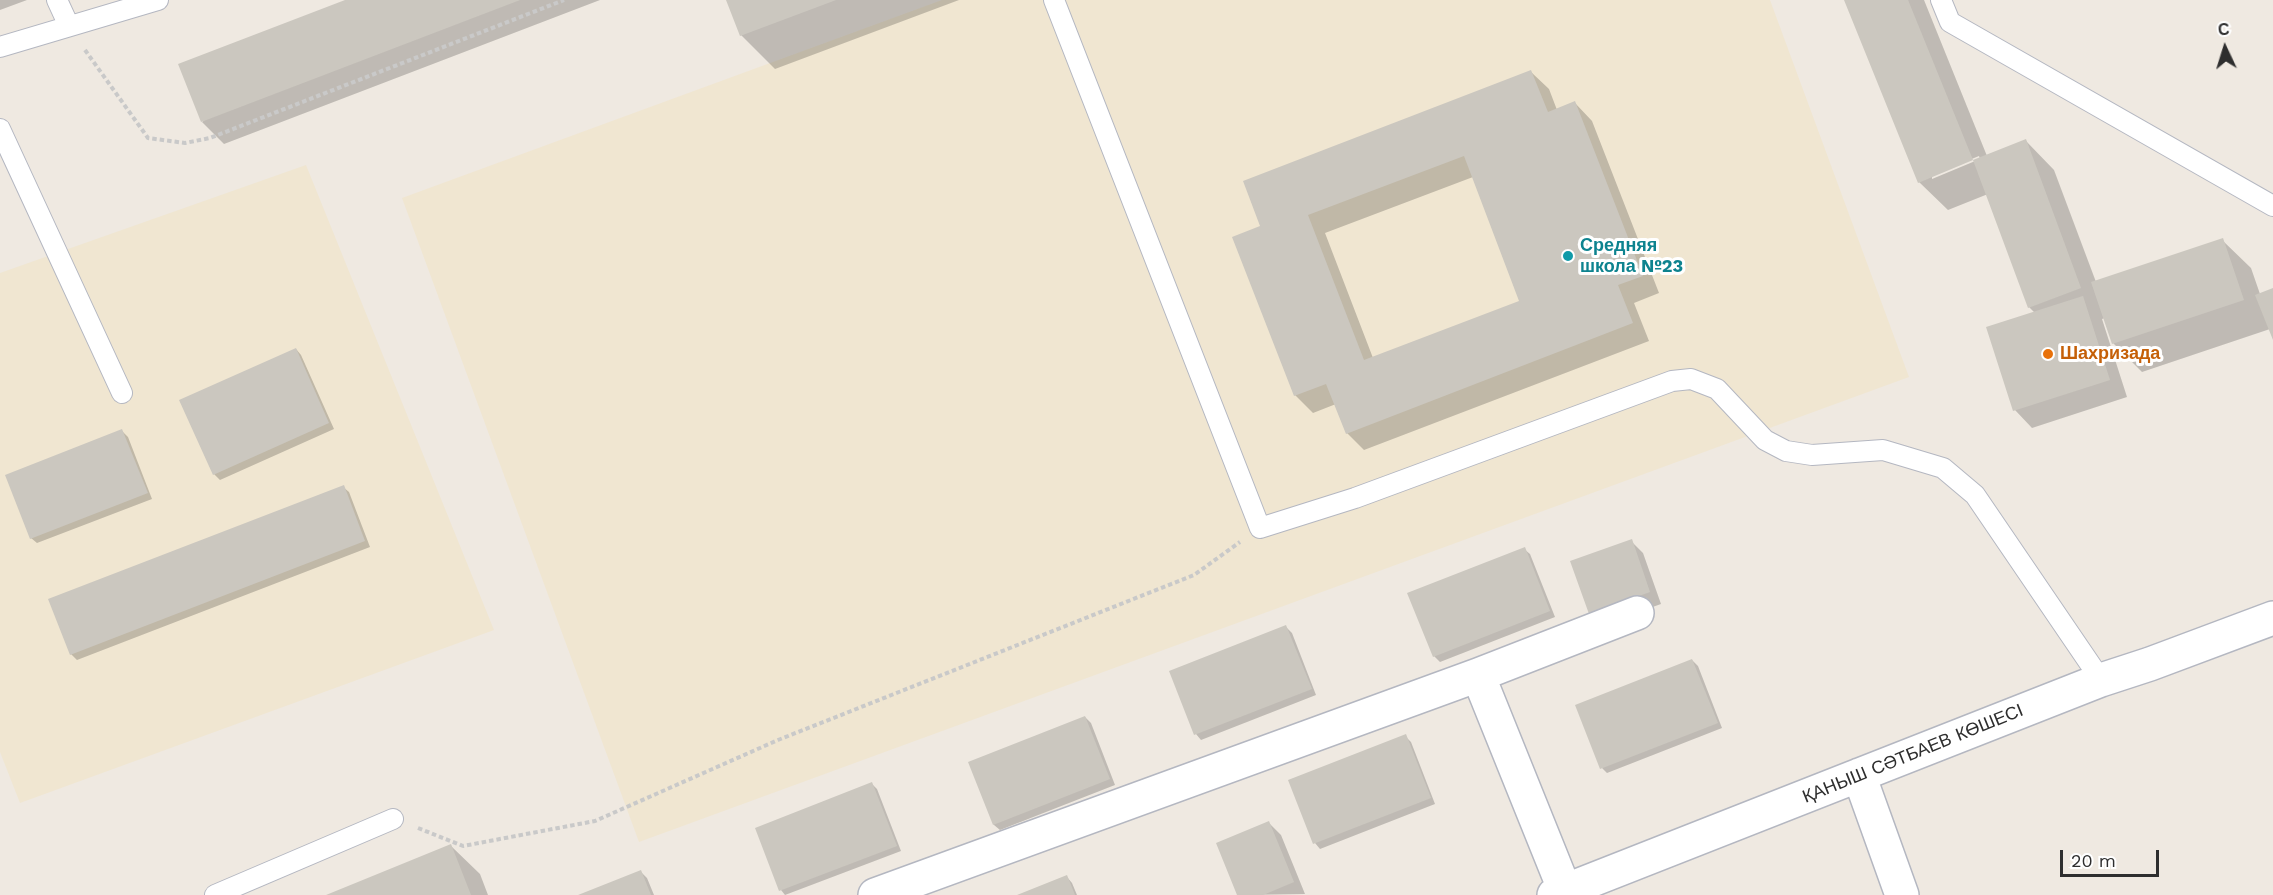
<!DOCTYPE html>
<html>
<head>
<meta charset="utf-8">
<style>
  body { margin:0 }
  #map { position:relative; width:2273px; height:895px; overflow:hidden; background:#efe9e1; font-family:"Work Sans",sans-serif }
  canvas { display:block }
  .north { position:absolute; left:2195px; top:18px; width:60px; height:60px; -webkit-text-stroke:4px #fff; paint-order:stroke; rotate:356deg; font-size:16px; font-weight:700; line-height:24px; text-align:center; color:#2e2e2e }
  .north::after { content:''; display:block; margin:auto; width:21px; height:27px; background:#2e2e2e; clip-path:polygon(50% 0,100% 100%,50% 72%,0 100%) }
  .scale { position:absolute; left:2060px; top:850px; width:99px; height:27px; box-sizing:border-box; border:3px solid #2e2e2e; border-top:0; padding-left:8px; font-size:18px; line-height:21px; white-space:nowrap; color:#2e2e2e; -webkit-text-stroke:4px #fff; paint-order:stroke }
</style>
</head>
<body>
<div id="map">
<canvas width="2273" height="895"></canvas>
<div class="north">С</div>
<div class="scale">20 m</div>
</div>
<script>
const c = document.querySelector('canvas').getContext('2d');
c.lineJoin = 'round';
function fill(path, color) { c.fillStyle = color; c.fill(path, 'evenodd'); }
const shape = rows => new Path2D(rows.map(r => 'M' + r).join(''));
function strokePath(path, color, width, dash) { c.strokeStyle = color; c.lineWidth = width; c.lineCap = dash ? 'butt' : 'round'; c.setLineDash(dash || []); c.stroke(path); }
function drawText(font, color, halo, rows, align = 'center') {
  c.font = font + ' "Work Sans",sans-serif'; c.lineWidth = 6; c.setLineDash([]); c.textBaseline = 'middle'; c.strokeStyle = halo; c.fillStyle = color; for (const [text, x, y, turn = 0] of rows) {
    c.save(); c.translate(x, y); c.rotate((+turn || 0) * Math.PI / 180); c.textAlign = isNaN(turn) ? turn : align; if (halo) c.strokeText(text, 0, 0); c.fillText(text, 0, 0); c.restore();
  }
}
const education = shape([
  [942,0,1770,0,1909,377,639,842,402,198],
  [306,165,494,630,20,803,0,752,0,273]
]);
const shadow = shape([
  [0,0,27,0,0,10],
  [350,0,600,0,224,144,202,122],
  [728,0,959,0,775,69,741,35],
  [1846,0,1924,0,1987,156,2026,141,2054,170,2096,282,2222,240,2251,268,2260,294,2273,289,2273,336,2270,329,2142,372,2113,343,2105,318,2102,319,2127,397,2032,428,2015,410,2035,313,2029,307,1988,194,1948,210,1919,182],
  [1979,156,1980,159,1932,179,1932,175],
  [1531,72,1549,89,1557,110,1575,103,1592,121,1659,293,1634,303,1649,341,1364,450,1347,433,1336,404,1313,413,1295,395,1262,227],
  [1473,177,1521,302,1373,358,1325,233],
  [296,349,301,355,334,429,220,480,214,474],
  [122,431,128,437,152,499,37,543,31,538],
  [343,487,349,492,370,547,77,660,71,654],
  [1631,541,1643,553,1661,604,1602,625],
  [1524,549,1530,554,1555,617,1440,662,1434,656],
  [1286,627,1292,633,1316,695,1201,740,1196,734],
  [1692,660,1698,666,1722,728,1607,773,1602,768],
  [1085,717,1091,723,1115,785,1000,830,994,825,970,762],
  [1405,736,1411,742,1435,804,1320,849,1315,843,1290,781],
  [871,783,877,789,901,851,785,895,781,890],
  [1269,823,1281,835,1305,894,1239,895],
  [451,846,480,874,488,895,330,895],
  [641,872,647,878,654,895,582,895],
  [1067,877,1072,883,1077,895,1021,895]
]);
const building = shape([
  [345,0,520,0,201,122,178,64],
  [726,0,836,0,740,36],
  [1844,0,1908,0,1973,160,1918,183],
  [1531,70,1548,112,1575,101,1643,276,1618,285,1633,323,1346,434,1326,384,1294,396,1232,237,1260,226,1243,181],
  [1464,156,1519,301,1364,360,1308,215],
  [2026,139,2081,288,2028,308,1973,160],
  [2223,238,2244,300,2112,344,2091,282],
  [2273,288,2273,340,2255,295],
  [2083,296,2110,380,2013,411,1986,327],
  [296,348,329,423,213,475,179,400],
  [122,429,148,493,30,539,5,475],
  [344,485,365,541,70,655,48,599],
  [1632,539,1650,592,1589,614,1570,561],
  [1525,547,1550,611,1433,657,1407,593],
  [1286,625,1312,689,1194,735,1169,671],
  [1692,659,1718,723,1600,769,1575,705],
  [1085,716,1110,779,993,825,968,762],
  [1406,734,1431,798,1313,844,1288,780],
  [872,782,897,846,779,891,755,828],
  [1269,821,1294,882,1263,895,1237,895,1216,843],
  [451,844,471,895,326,895],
  [641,870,651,895,578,895],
  [1067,875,1075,895,1017,895]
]);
const path = shape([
  [85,50,148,138,185,143,210,138,564,0],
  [418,828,463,846,595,821,778,740,1194,575,1240,542]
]);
const lane = shape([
  [57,0,69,26],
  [1054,0,1260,528,1355,498,1672,381,1691,379,1717,389,1765,440,1786,451,1812,455,1883,450,1943,468,1975,495,2101,680],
  [1941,0,1950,22,2273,206],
  [0,47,158,0],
  [0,129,122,393],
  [215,895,393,819]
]);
const street = shape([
  [1478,675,1565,891],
  [1859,775,1902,895],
  [875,895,1478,675,1637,613],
  [1554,895,2101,680,2150,664,2273,618]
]);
const markers = [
  [1568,256,6,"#0f9aa8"],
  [2048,354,6,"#e8710a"]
];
const cultureNames = [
  ["Средняя",1580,246],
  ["школа №23",1580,267]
];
const foodNames = [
  ["Шахризада",2060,354]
];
const streetNames = [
  ["ҚАНЫШ СӘТБАЕВ КӨШЕСІ",1913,754,-22]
];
fill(education, '#f0e6d1');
fill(shadow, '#0003');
fill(building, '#cbc7bf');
strokePath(lane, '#b4b7c1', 22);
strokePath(street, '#b4b7c1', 36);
strokePath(path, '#c9c9c9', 4, [4.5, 3]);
strokePath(lane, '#fff', 20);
strokePath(street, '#fff', 33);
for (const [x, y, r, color] of markers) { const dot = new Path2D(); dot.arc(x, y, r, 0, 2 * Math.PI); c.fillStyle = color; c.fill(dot); strokePath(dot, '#fff', 2); }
drawText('bold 18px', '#0d838f', '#fff', cultureNames, 'left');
drawText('bold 18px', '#c56008', '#fff', foodNames, 'left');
drawText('18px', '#2e2e2e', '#fff', streetNames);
</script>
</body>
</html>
